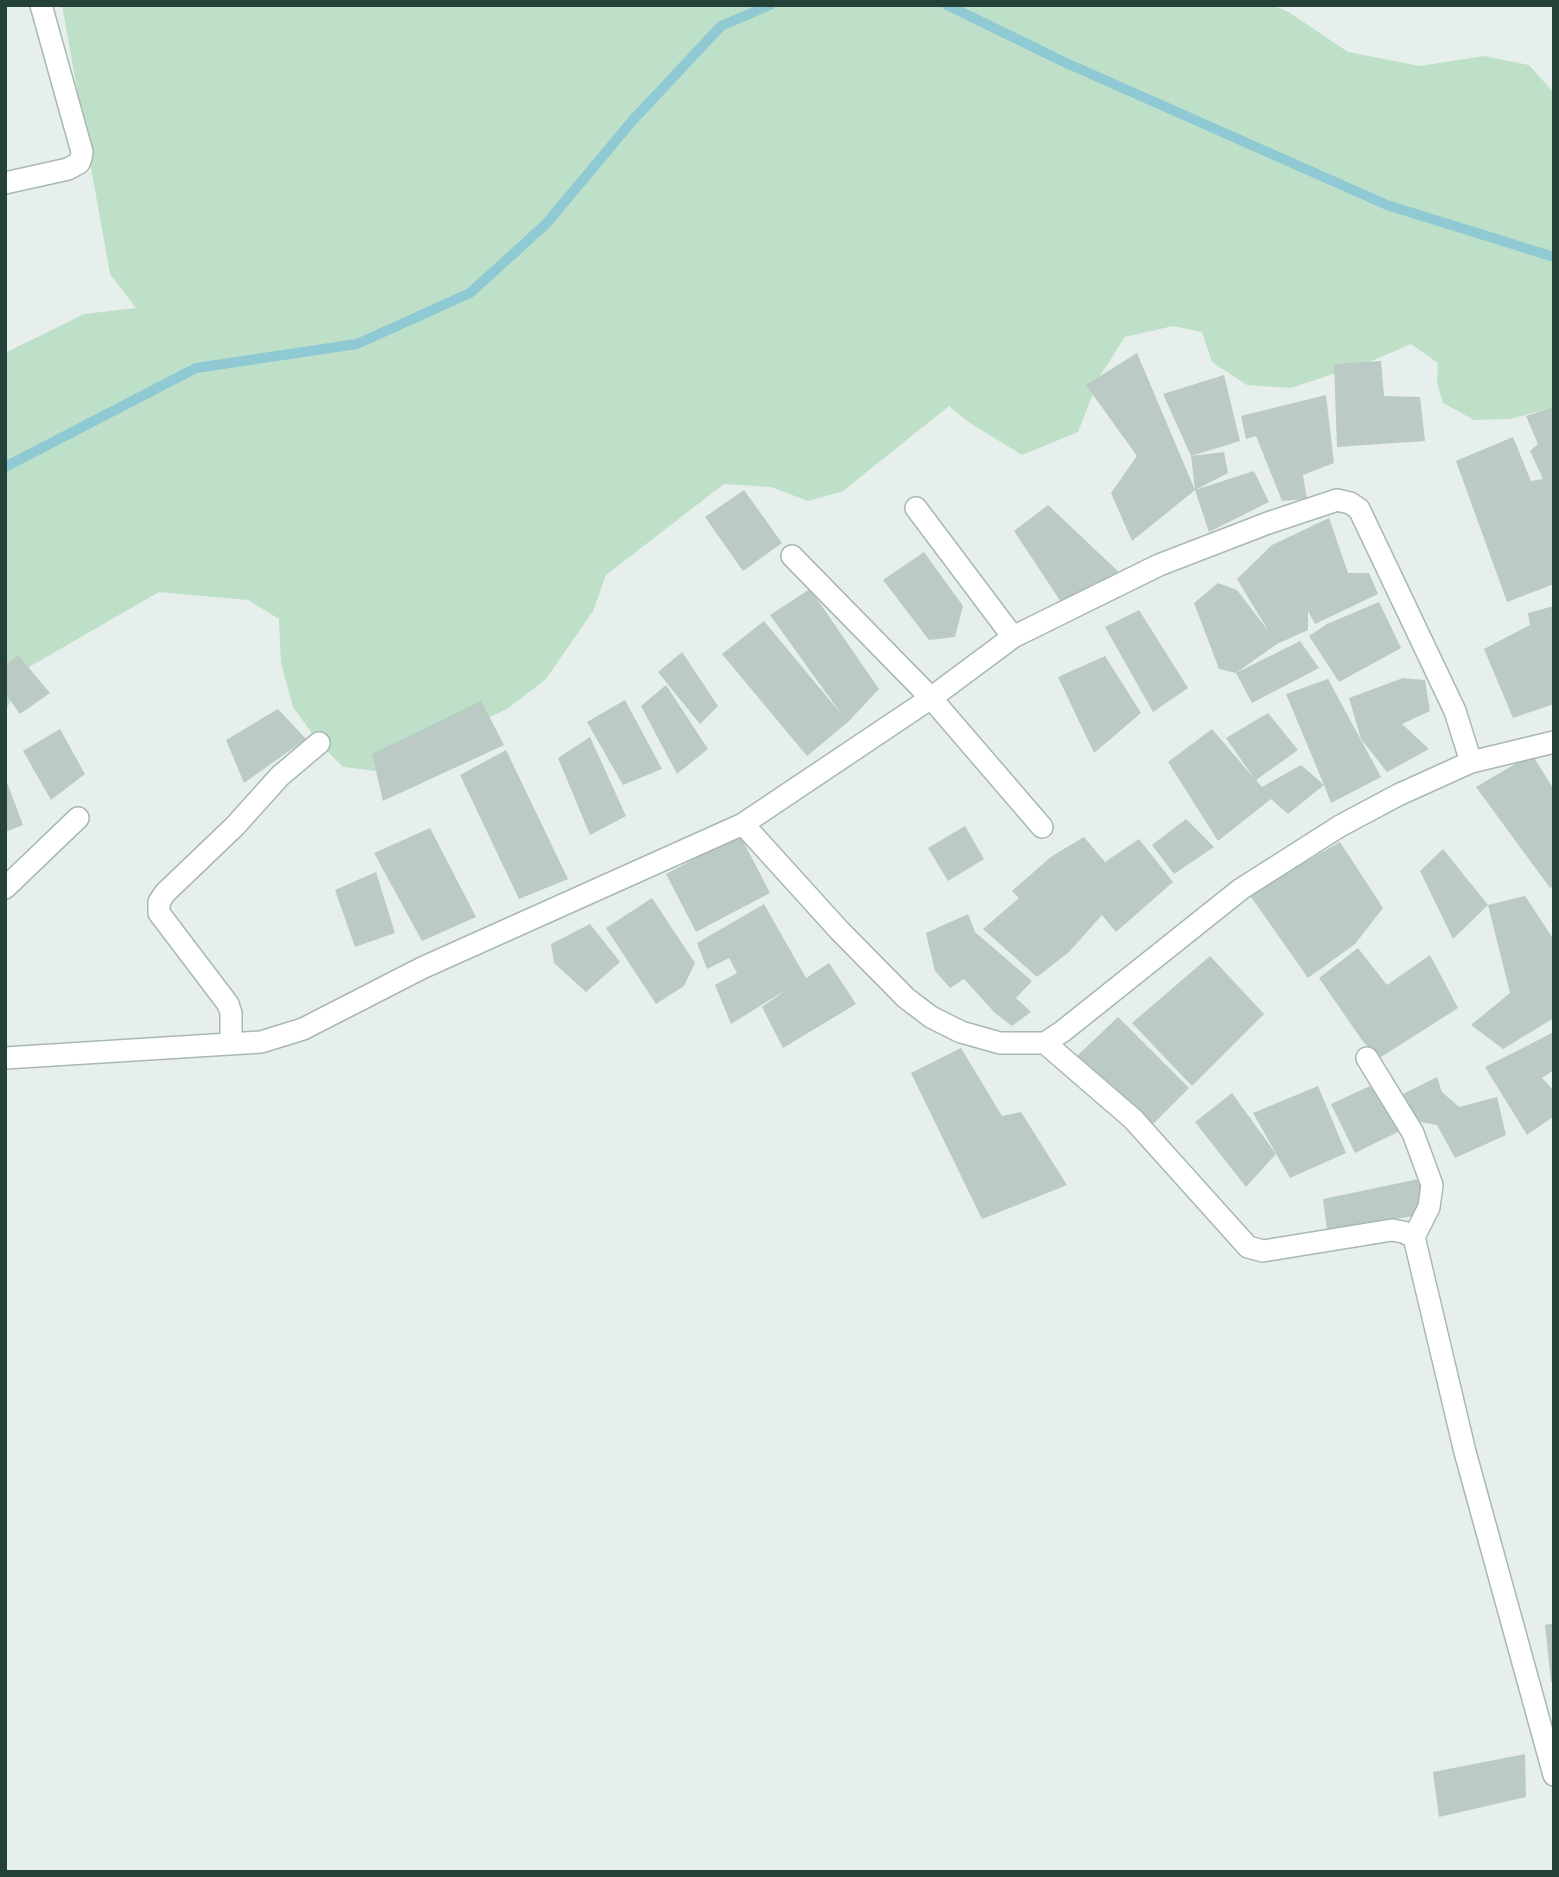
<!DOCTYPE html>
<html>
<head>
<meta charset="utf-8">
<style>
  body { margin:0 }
  #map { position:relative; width:1559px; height:1877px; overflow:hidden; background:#e6efeb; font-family:Mulish,sans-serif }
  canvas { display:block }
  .frame { position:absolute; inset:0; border:7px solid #24423a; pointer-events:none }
</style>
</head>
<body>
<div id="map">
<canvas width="1559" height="1877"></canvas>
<div class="frame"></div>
</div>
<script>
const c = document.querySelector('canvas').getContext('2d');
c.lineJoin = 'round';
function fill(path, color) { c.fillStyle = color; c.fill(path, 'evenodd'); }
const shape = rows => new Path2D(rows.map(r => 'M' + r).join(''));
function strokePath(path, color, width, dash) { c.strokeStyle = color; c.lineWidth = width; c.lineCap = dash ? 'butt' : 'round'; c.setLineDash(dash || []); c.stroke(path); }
const green = shape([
  [62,5,1273,5,1290,13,1348,52,1420,66,1484,56,1529,65,1554,93,1554,412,1548,409,1510,419,1474,420,1443,403,1437,383,1438,363,1411,344,1369,362,1291,388,1247,385,1212,362,1202,332,1173,326,1125,337,1100,376,1078,432,1022,455,970,423,949,406,843,491,808,501,771,487,724,484,606,575,593,611,546,679,507,709,376,771,343,767,319,743,293,707,281,663,279,619,248,600,159,592,29,667,5,711,5,353,84,314,136,308,110,274]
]);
const stream = shape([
  [947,5,1064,62,1387,205,1554,257],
  [5,467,196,368,357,344,470,293,546,224,633,120,721,26,770,5]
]);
const building = shape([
  [1137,353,1195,490,1132,541,1111,493,1137,456,1086,385],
  [1381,361,1384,396,1420,397,1425,441,1337,447,1334,364],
  [1224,375,1240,441,1191,456,1163,394],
  [1326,395,1334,463,1303,475,1307,499,1282,501,1256,436,1246,439,1241,416],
  [1554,407,1554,584,1507,602,1456,461,1513,437,1531,481,1543,479,1530,451,1538,444,1526,416],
  [1224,452,1228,473,1195,490,1191,456],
  [1254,471,1269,502,1209,532,1195,490],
  [744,490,782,543,743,571,705,517],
  [1048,505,1123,576,1063,605,1014,531],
  [1329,518,1348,573,1369,573,1378,594,1315,624,1308,611,1308,630,1277,644,1236,673,1219,669,1194,603,1218,583,1237,590,1269,632,1237,579,1272,545],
  [924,552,963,606,955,637,929,640,883,580],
  [810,589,879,689,848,722,807,756,722,654,764,621,842,715,770,615],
  [1379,602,1401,648,1339,682,1309,636,1327,624],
  [1554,606,1554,704,1513,718,1484,649,1530,625,1528,613],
  [1139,610,1188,688,1153,712,1105,627],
  [1300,641,1319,668,1252,703,1236,673],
  [682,652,718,706,700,724,658,672],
  [18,655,50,693,20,714,5,693,5,665],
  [1105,656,1141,713,1094,753,1058,677],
  [1403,678,1425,680,1430,711,1402,724,1429,749,1387,772,1361,739,1349,698],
  [1328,679,1381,777,1331,803,1324,785,1288,814,1271,799,1218,841,1168,762,1212,729,1254,778,1226,738,1268,713,1298,750,1256,780,1262,787,1301,765,1324,785,1286,694],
  [666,685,708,749,677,774,641,706],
  [625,700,662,769,623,785,587,722],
  [481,701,504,745,383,801,372,754],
  [278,709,306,739,244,783,226,740],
  [60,729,85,774,51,800,23,751],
  [590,737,626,816,590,835,558,758],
  [506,750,568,879,519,899,460,775],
  [1532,754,1554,790,1554,886,1550,888,1476,787],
  [5,777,23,825,5,832],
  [1186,819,1214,847,1174,874,1152,845],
  [965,826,984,859,948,881,928,848],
  [430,828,476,917,422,941,374,853],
  [740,835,770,893,696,932,666,874],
  [1084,837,1105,862,1139,839,1173,882,1116,932,1102,915,1069,952,1037,977,983,929,1019,898,1012,891,1052,856],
  [1340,842,1383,908,1355,944,1308,978,1249,894],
  [1443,849,1488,905,1453,939,1420,871],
  [376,872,395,933,355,947,335,890],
  [1525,896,1554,940,1554,1018,1503,1049,1471,1025,1510,993,1488,905],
  [652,898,695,963,684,986,656,1004,606,928],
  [764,904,806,978,829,963,856,1004,783,1048,762,1007,789,988,731,1024,715,985,737,973,729,958,707,969,697,943],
  [968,914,975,932,1032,981,1016,998,1031,1012,1012,1026,995,1013,964,979,950,988,935,971,926,933],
  [590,924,620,962,586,992,554,963,551,944],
  [1358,948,1387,985,1430,955,1458,1008,1381,1057,1364,1043,1319,978],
  [1210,956,1264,1014,1192,1086,1132,1023],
  [1118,1017,1189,1088,1149,1128,1077,1056],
  [1554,1032,1554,1070,1542,1078,1554,1091,1554,1116,1527,1135,1485,1067],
  [961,1048,1002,1116,1021,1112,1067,1185,982,1219,911,1073],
  [1437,1077,1442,1092,1459,1107,1497,1097,1506,1135,1455,1158,1437,1125,1421,1122,1406,1108,1403,1094],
  [1318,1086,1346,1153,1290,1178,1253,1113],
  [1370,1086,1400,1131,1355,1153,1331,1104],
  [1232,1093,1276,1154,1246,1187,1195,1122],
  [1419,1179,1426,1214,1327,1230,1323,1199],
  [1554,1623,1554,1681,1551,1682,1545,1625],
  [1525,1754,1526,1797,1439,1817,1433,1772]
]);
const minor = shape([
  [5,183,68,169,79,163,81,158,82,152,41,5],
  [916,508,1013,637],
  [792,556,931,698,1042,827],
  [1471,762,1554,742],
  [5,888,78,818],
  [1045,1043,1133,1119,1248,1247,1263,1251,1392,1230,1403,1232,1414,1237,1465,1452,1554,1775],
  [231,1044,231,1013,228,1004,159,913,159,902,165,893,235,826,280,776,319,743],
  [5,1058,261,1042,303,1029,422,968,743,824,931,698,1013,637,1159,565,1268,523,1337,500,1350,503,1359,509,1455,711,1471,762,1398,795,1340,826,1241,889,1063,1031,1045,1043,1000,1043,961,1032,931,1017,906,998,839,930,743,824],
  [1367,1058,1413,1133,1432,1185,1429,1207,1414,1237]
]);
fill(green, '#bfe0c8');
strokePath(stream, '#8ec9d4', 10);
fill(building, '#bbcac4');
strokePath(minor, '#a8b8b2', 24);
strokePath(minor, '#fff', 21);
</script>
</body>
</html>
